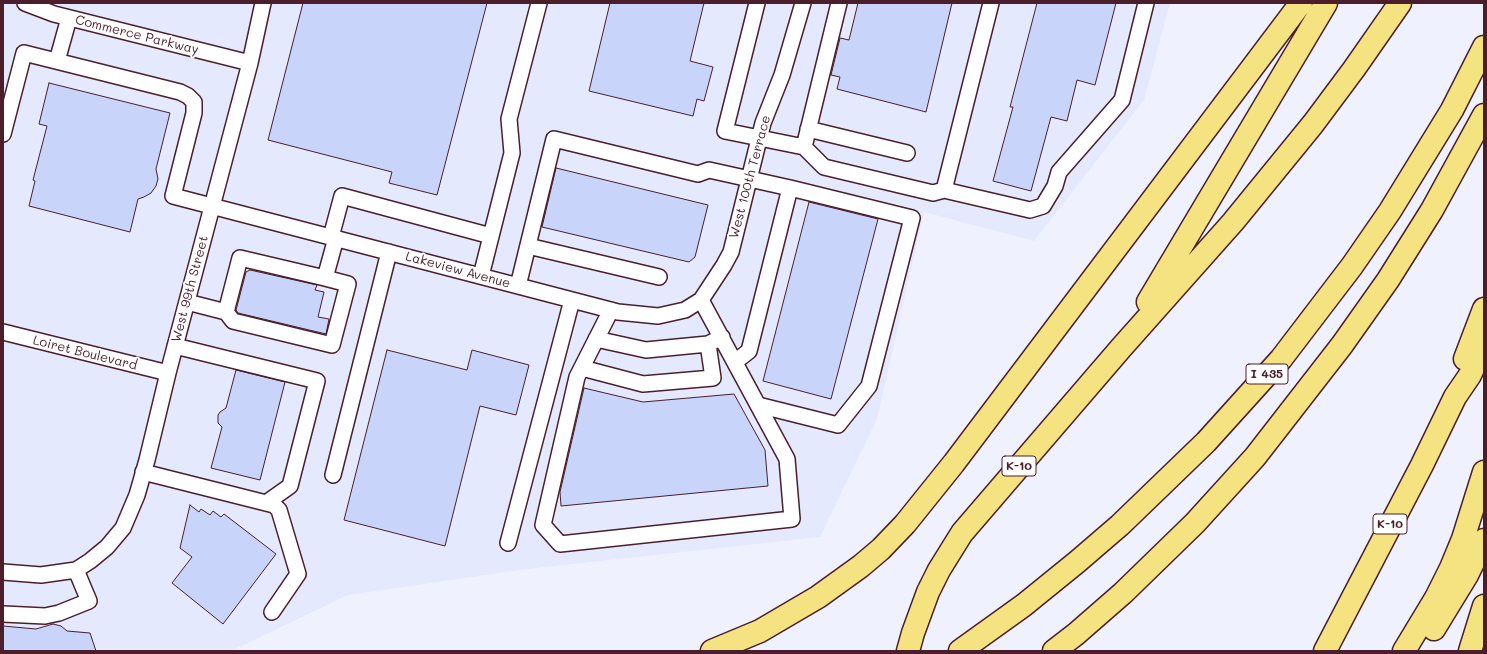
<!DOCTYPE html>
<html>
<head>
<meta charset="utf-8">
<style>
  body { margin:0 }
  #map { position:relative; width:1487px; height:654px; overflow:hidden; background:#eff2fe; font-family:Mali,sans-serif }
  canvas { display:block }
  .frame { position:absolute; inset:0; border:4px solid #4a1f2b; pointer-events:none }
</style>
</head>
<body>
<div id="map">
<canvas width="1487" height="654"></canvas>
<div class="frame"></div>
</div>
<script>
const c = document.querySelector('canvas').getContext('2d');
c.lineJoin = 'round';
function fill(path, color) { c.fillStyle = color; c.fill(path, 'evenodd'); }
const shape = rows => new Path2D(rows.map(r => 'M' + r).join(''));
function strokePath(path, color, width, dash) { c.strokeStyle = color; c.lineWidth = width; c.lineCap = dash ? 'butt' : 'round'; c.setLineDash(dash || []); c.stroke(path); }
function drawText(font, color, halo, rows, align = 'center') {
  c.font = font + ' Mali,sans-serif'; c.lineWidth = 4; c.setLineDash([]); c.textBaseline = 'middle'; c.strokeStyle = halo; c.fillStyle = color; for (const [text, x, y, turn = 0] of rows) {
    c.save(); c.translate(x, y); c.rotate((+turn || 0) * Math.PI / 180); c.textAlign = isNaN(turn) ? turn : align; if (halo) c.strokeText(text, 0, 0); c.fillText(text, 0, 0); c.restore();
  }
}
const built = shape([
  [3,3,1170,3,1144,100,1034,241,924,212,877,419,820,537,527,569,348,595,231,651,3,651]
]);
const building = shape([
  [303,3,487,3,437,195,389,183,392,172,268,140,303,3],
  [610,3,704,3,690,61,713,67,704,101,697,99,693,116,589,91,610,3],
  [858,3,952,3,926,112,837,89,840,77,831,75,840,38,849,40,858,3],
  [1037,3,1116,3,1095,85,1077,80,1067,121,1051,117,1031,191,993,181,1013,107,1010,107,1037,3],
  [49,83,170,113,156,169,158,179,156,186,151,193,144,197,138,199,130,232,29,206,35,181,33,180,47,126,39,124,49,83],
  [556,168,708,205,695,257,689,262,542,227,556,168],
  [809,202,878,219,831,399,763,381,809,202],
  [250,270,317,285,315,290,324,292,318,317,329,319,326,334,238,313,236,310,246,272,250,270],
  [387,350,467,370,472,350,529,365,516,415,480,406,445,546,344,520,387,350],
  [236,370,285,382,260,480,211,468,222,427,218,423,218,415,220,412,226,408,236,370],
  [584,388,643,402,734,394,765,450,768,486,561,506,560,492,584,388],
  [190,505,199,512,201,509,210,515,213,511,221,517,224,514,276,554,223,624,172,583,192,557,180,548,190,505],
  [53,624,61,626,67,631,90,633,96,651,3,651,3,626,36,629,53,624]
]);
const minor = shape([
  [25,3,54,14,250,63],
  [757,3,725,131,804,147,839,3],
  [57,61,69,18],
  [808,129,907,153],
  [3,134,24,53,180,92,188,96,194,102,194,113,173,196,618,312,658,316,685,310,701,300,724,265,731,252,763,123,782,75,803,3],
  [804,147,824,167,933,193,944,190,991,3],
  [944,190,1030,210,1043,206,1055,186,1059,172,1122,100,1146,3],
  [331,237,342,196,491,236],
  [528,246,659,277],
  [481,276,512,153,509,119,539,3],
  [518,286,554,139,698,174,709,170,790,188,749,351,735,362],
  [187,302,226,312,240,258,325,278,336,238],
  [611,310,577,377,543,525,560,544,792,519,787,459,701,300],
  [226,312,233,321,332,345,348,284,325,278],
  [3,332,168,373],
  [596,339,646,350,708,344],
  [175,346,317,381,290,486,266,503],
  [582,368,643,384,713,378,708,344,722,337],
  [758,405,838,425,869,386,912,218,790,188],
  [143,472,274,505,279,510,298,574,272,612],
  [333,475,389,252],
  [508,543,572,300],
  [3,572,41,575,76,570,90,561,107,547,123,528,137,495,147,460,168,373,250,63,263,3],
  [3,614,45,616,59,613,89,601,76,570]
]);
const highway = shape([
  [1148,302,1326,3],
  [1465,359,1484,309],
  [1434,629,1467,575,1484,540],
  [712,651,760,631,818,597,861,566,881,549,905,524,954,463,1301,3],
  [908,651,913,633,928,592,939,570,962,533,1121,348,1233,222,1313,124,1354,69,1400,3],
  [960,651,1024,605,1077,562,1120,525,1206,442,1281,359,1352,266,1390,211,1452,110,1484,47],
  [1054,651,1076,634,1123,593,1195,523,1255,457,1342,345,1388,280,1432,210,1484,115],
  [1325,651,1422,465,1455,397,1470,375,1484,344],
  [1404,651,1436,598,1451,568,1463,539,1484,472],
  [1470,651,1484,606]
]);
const shields = [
  [1267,374,42],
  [1019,466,34],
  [1390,524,34]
];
const shieldNames = [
  ["I 435",1267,374],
  ["K-10",1019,466],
  ["K-10",1390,524]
];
const streetNames = [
  ["Commerce Parkway",137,35,14],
  ["West 100th Terrace",750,177,-75],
  ["Lakeview Avenue",458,270,15],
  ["West 99th Street",190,289,-75],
  ["Loiret Boulevard",85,353,14]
];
fill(built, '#e4e9fd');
fill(building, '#c9d4fb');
strokePath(building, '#4a1f2b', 1);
strokePath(minor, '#4a1f2b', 18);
strokePath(highway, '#4a1f2b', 25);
strokePath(minor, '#fff', 15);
strokePath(highway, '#f5e381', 22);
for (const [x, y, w] of shields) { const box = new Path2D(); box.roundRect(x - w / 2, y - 10, w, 20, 3); c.fillStyle = '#fff'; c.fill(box); strokePath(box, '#4a1f2b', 1); }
drawText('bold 12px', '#4a1f2b', null, shieldNames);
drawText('13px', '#4a1f2b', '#fff', streetNames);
</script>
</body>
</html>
